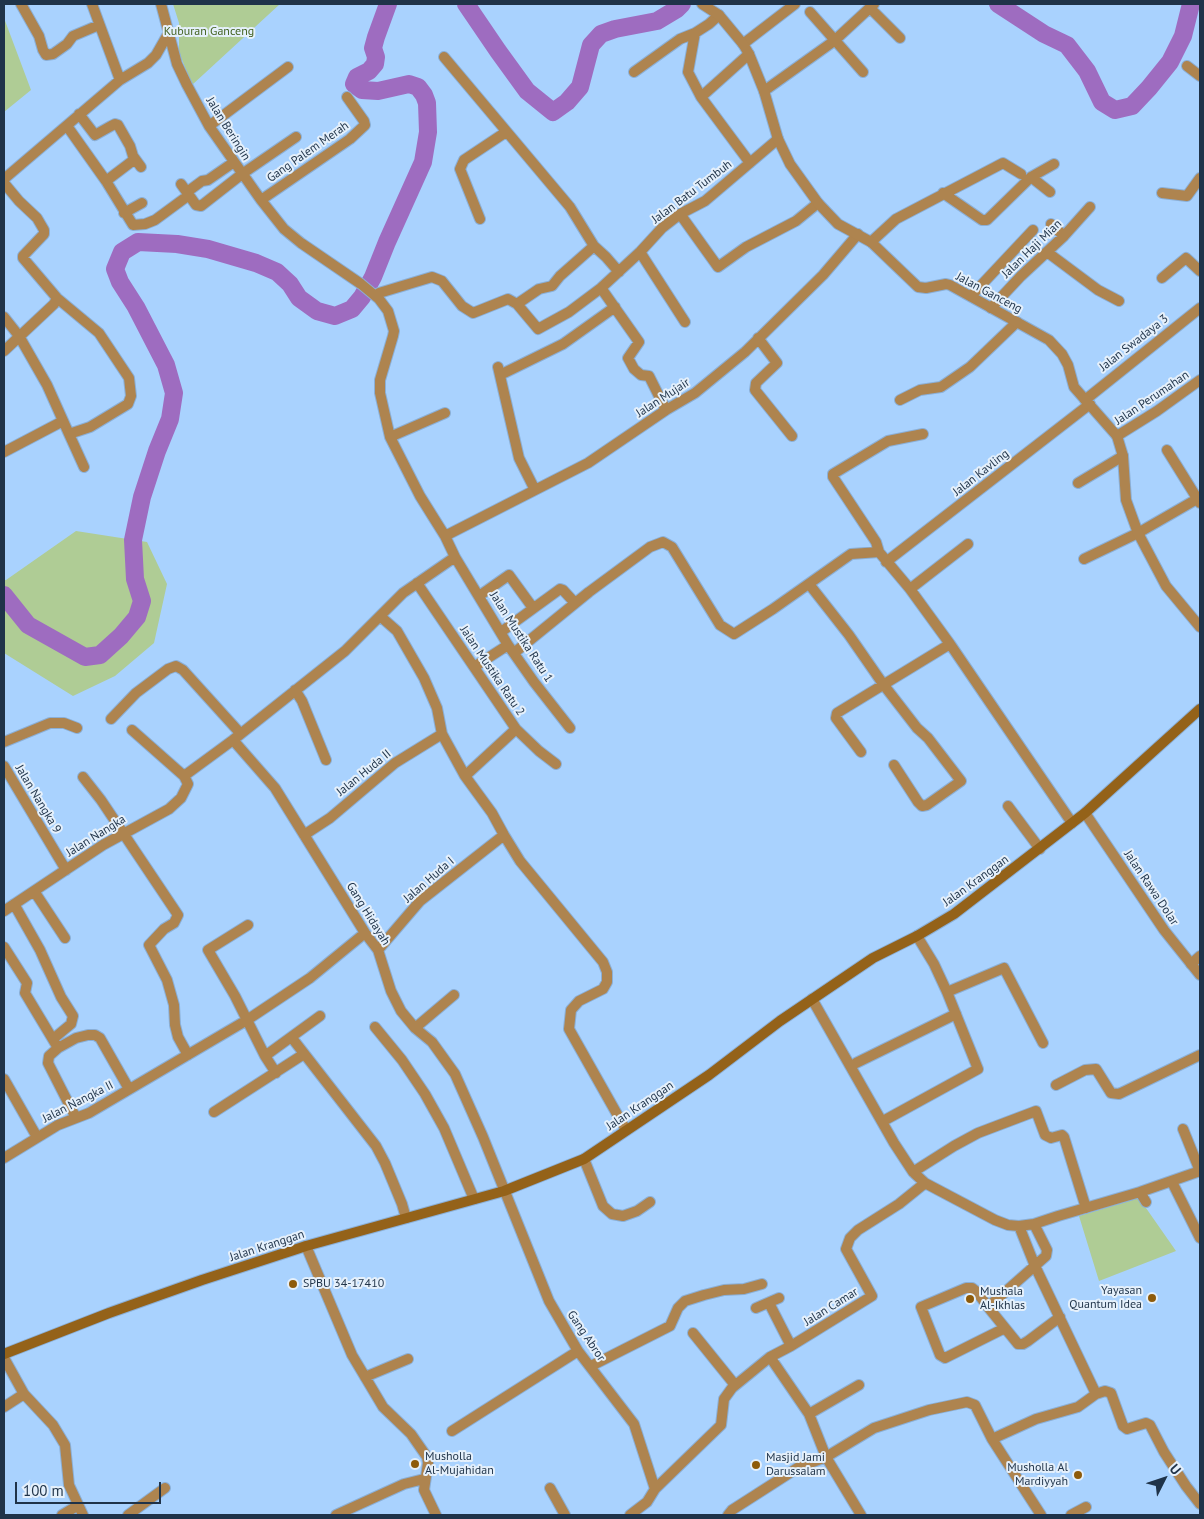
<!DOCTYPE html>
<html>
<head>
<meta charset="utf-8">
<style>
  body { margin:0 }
  #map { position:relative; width:1204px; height:1519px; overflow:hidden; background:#a9d2fe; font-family:"PT Sans",sans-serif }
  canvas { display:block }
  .frame { position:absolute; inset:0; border:5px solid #1f3349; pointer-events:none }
  .north { position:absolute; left:1139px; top:1454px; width:50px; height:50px; -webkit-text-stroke:4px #e5f0fb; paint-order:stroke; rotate:49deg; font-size:14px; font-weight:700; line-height:20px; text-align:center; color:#1f3349 }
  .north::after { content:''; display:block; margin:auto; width:18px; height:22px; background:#1f3349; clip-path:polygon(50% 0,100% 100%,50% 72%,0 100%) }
  .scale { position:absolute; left:15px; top:1482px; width:146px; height:22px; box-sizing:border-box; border:2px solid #1f3349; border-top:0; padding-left:6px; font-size:15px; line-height:18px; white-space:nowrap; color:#1f3349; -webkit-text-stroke:4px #e5f0fb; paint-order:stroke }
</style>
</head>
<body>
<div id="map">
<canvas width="1204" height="1519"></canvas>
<div class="frame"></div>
<div class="north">U</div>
<div class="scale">100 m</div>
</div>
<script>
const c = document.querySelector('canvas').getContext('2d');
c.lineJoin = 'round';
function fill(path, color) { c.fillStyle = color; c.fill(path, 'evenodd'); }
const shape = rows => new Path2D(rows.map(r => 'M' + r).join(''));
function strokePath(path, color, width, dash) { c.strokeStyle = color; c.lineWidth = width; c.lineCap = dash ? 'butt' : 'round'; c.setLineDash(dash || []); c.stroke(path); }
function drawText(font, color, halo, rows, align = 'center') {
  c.font = font + ' "PT Sans",sans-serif'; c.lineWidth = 4; c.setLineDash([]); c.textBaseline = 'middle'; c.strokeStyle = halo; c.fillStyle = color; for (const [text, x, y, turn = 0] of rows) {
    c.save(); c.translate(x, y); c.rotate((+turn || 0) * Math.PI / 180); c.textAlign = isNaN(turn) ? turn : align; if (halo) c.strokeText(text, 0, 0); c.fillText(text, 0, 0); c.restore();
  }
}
const green = shape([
  [173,4,280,4,192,85,179,52,179,23],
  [4,18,31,90,4,112],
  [76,531,147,542,167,584,154,643,115,676,73,696,4,653,4,580,6,580],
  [1139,1198,1176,1251,1099,1281,1079,1216]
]);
const river = shape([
  [466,4,498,51,527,91,553,112,567,102,580,87,591,45,601,34,615,29,657,21,677,9,682,4],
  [998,4,1044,34,1067,45,1087,71,1102,102,1115,110,1132,106,1149,88,1170,62,1183,36,1191,4],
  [4,595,28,625,85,657,100,655,121,636,137,617,142,601,135,579,133,540,142,497,157,451,170,419,174,393,166,365,136,307,120,282,115,269,122,252,138,242,177,244,208,249,256,263,277,272,290,284,299,298,317,311,335,316,352,309,362,297,373,277,387,242,423,162,428,132,427,103,424,95,418,87,409,84,378,91,362,90,354,84,357,77,369,71,375,64,376,57,373,48,376,37,388,4]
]);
const minor = shape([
  [21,4,39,36,43,50,46,55,53,54,67,44,73,36,99,25],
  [92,4,120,80],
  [161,4,177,64,187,85,209,126,261,200,284,229,301,243,361,284,379,299,388,311,394,331,393,336,380,380,380,393,390,437,420,496,445,536,455,557,403,593,345,651,233,740,184,776],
  [870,8,900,38],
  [810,12,863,72],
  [719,15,709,24,695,33,688,72,701,97,750,163],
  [743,44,795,4],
  [444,57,570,207,594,246,606,257,619,272],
  [1187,66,1200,76],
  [634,72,680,39,695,33],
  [764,91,834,41,874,4],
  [701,97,749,54],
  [79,114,95,135,111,126,115,124,118,125,130,146,133,156,141,167],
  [67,126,106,181,133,225,145,224,155,220,189,195],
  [209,126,288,67],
  [1031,177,1050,192],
  [4,179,120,80,148,63,156,55,168,34],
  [106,181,135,159],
  [4,183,19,201,37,218,44,230,44,234,23,256,23,258,57,298,99,333,129,378,131,396,128,404,90,427,69,434,47,385,19,336,4,317],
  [181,184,196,205,201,206,242,174,296,137],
  [187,192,202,181,208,180,234,162],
  [943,193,982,220,987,220,1031,177,1054,164],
  [1162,193,1187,196,1200,178],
  [261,200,350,139,365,125,364,121,347,97],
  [124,213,142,203],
  [680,214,718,267,746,247,796,221,818,203],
  [480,219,460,169,464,160,506,132],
  [1051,224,1064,236],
  [871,242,896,219,1003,163,1021,174],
  [640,252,685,322],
  [1047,252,1098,290,1119,301],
  [1162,278,1186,258,1200,271],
  [601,288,639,342,628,358,634,369,641,375,649,376,666,410],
  [376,296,379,293,432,277,442,281,462,306,473,313,508,299,517,304,538,329,569,312,601,288,640,252,662,228,680,214,705,201,778,139],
  [971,296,1033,230],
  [517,304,539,289,552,286,560,276,594,246],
  [991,308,1021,276,1064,236,1090,207],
  [758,338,777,363,756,383,755,390,792,436],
  [4,351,54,304,57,298],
  [498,367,519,458,535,490],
  [500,375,563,344,615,307],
  [900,400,920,390,941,387,970,367,1017,322],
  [1085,400,1200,308],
  [69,434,84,467],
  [1117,436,1157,411,1200,380],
  [390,437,445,413],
  [1167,450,1200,503],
  [4,452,63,421],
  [1078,483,1123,456],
  [445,536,588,463,666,410,695,393,745,352,823,275,858,234],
  [879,552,876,542,833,477,833,474,888,441,923,434],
  [455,557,508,645,534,682,570,728],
  [1084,559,1138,533,1197,499],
  [886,562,1090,404],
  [417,583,516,729,539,751,556,764],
  [809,584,849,635,883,684,917,728,928,738,961,781,927,805,922,806,918,802,894,765],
  [910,589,968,544],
  [479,596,509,575,533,608],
  [380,616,397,631,424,678,437,708,442,734,465,776,492,813,504,835,520,861,603,962,607,972,607,982,603,989,579,1001,571,1010,569,1029,626,1130],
  [501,632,560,589,563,590,575,603],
  [514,653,589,592,650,547,663,542,672,547,720,625,734,634,773,609,851,554,879,552,910,589,950,644,1072,823],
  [474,667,508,645],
  [295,690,302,701,326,760],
  [111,719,136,693,168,669,176,666,183,670,240,733],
  [233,740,275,788,365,933,378,950,391,991,401,1011,415,1028,432,1042,455,1074,483,1137,549,1301,578,1351,634,1424,655,1489],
  [4,742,50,723,64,723,77,728],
  [861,752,836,718,837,713,950,644],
  [4,766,66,870],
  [465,776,516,729],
  [83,777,101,800,178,915,174,923,164,929,149,945,167,980,174,1005,175,1025,178,1037,188,1055],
  [1008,806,1040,849],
  [304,835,330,818,395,763,442,734],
  [34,891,65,938],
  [14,904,40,950,61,997,73,1016,71,1024,53,1039],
  [4,911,103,845,169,809,181,798,188,784,184,776,132,730],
  [248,925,208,950,235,996,265,1056,276,1073],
  [4,947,27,983,25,993,58,1048,76,1038,88,1035,95,1035,100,1038,129,1089],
  [378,950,420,901,504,835],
  [1191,964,1200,956],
  [947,992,1004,968,1043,1043],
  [812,999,894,1143,913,1172,925,1183,995,1220,1008,1225,1019,1226,1034,1224,1058,1216,1140,1192,1200,1171],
  [375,1027,402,1060,425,1094,444,1128,474,1199],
  [415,1028,454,995],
  [292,1038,376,1146,385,1163,402,1204,406,1218],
  [58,1048,49,1056,48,1063,76,1118],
  [265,1056,320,1016],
  [856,1063,956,1014],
  [4,1079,37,1137],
  [1056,1085,1085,1070,1096,1069,1111,1093,1119,1094,1200,1055],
  [214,1112,304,1054],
  [885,1120,978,1069,947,992,934,964,917,936],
  [1183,1129,1200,1171],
  [4,1158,58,1125,89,1113,247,1020,310,978,365,933],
  [584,1159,603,1206,612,1214,623,1216,637,1211,650,1202],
  [913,1172,954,1146,978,1133,1036,1111,1045,1135,1051,1138,1062,1135,1064,1137,1086,1208],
  [1172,1182,1200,1238],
  [1140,1192,1146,1202],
  [306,1246,352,1355,383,1407,411,1434,427,1457,428,1463,424,1490,436,1515],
  [769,1303,791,1346],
  [988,1307,1018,1344,1023,1344,1028,1341,1060,1317],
  [756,1308,779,1298],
  [1005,1328,945,1358,940,1355,921,1307,966,1288,972,1288,977,1292,988,1307,1046,1256,1047,1250,1034,1224],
  [693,1333,735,1385,732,1388],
  [770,1357,809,1414,826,1457,861,1515],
  [4,1358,24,1394,53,1425,65,1445,69,1485,83,1515],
  [591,1366,670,1326,678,1308,685,1301,704,1295,724,1290,744,1289,762,1284],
  [365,1377,408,1359],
  [1096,1394,1105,1391,1111,1393,1123,1426,1127,1429,1146,1423,1150,1425,1164,1452,1186,1486,1200,1504],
  [4,1407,24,1394],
  [809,1414,859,1385],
  [452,1431,578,1351],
  [992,1439,1036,1419,1078,1407,1096,1394,1035,1266,1019,1226],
  [550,1488,565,1515],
  [62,1515,77,1506],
  [128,1515,165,1488],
  [336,1515,404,1484,424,1479],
  [630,1515,647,1502,655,1489,721,1425,724,1399,732,1388,770,1357,791,1346,872,1296,846,1249,850,1238,858,1230,899,1204,925,1183],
  [728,1515,732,1510,799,1467,826,1457,874,1428,929,1410,967,1402,975,1405,992,1439,1041,1515],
  [1071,1515,1086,1507]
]);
const tertiary = shape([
  [702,4,719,15,743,44,749,54,764,91,778,139,790,164,818,203,838,224,871,242,918,287,926,288,946,284,950,285,1049,340,1062,354,1068,365,1074,387,1117,436,1123,456,1126,500,1138,533,1166,586,1200,627],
  [1085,813,1164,930,1200,975]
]);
const secondary = shape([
  [4,1354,109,1313,202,1280,306,1246,504,1191,584,1159,709,1075,780,1021,873,958,917,936,954,914,1085,813,1200,709]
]);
const markers = [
  [293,1284,5,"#8e5b0a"],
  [1152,1298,5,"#8e5b0a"],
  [970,1299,5,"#8e5b0a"],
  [415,1464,5,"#8e5b0a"],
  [756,1465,5,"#8e5b0a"],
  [1078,1475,5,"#8e5b0a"]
];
const parkNames = [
  ["Kuburan Ganceng",209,32]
];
const streetNames = [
  ["Jalan Beringin",228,129,58],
  ["Gang Palem Merah",308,152,-35],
  ["Jalan Batu Tumbuh",692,192,-37],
  ["Jalan Haji Mian",1032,249,-44],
  ["Jalan Ganceng",989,293,28],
  ["Jalan Swadaya 3",1134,343,-38],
  ["Jalan Mujair",663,398,-33],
  ["Jalan Perumahan",1152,398,-34],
  ["Jalan Kavling",981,473,-38],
  ["Jalan Mustika Ratu 1",521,637,57],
  ["Jalan Mustika Ratu 2",492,671,56],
  ["Jalan Huda II",364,773,-39],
  ["Jalan Nangka 9",38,799,59],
  ["Jalan Nangka",96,836,-32],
  ["Jalan Huda I",429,880,-41],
  ["Jalan Kranggan",976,881,-36],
  ["Jalan Rawa Dolar",1151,888,56],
  ["Gang Hidayah",368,914,58],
  ["Jalan Nangka II",78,1102,-27],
  ["Jalan Kranggan",640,1106,-34],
  ["Jalan Kranggan",267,1246,-18],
  ["Jalan Camar",831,1307,-32],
  ["Gang Abror",586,1336,56]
];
const poiNames = [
  ["SPBU 34-17410",303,1284],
  ["Yayasan",1142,1291,"right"],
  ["Quantum Idea",1142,1305,"right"],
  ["Mushala",980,1292],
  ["Al-Ikhlas",980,1306],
  ["Musholla",425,1457],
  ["Al-Mujahidan",425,1471],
  ["Masjid Jami",766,1458],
  ["Darussalam",766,1472],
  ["Musholla Al",1068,1468,"right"],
  ["Mardiyyah",1068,1482,"right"]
];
fill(green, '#afcc95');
strokePath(river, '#9e6cc0', 18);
strokePath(minor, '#8bafd6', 12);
strokePath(tertiary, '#8bafd6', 12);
strokePath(secondary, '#8bafd6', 12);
strokePath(minor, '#ae844f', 10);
strokePath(tertiary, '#ae844f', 10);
strokePath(secondary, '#946219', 10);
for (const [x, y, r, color] of markers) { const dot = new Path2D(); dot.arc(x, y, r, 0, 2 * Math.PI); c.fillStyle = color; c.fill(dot); strokePath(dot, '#e5f0fb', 2); }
drawText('12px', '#446322', '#e5f0fb', parkNames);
drawText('12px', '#1f3349', '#e5f0fb', streetNames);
drawText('12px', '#1f3349', '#e5f0fb', poiNames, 'left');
</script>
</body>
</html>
